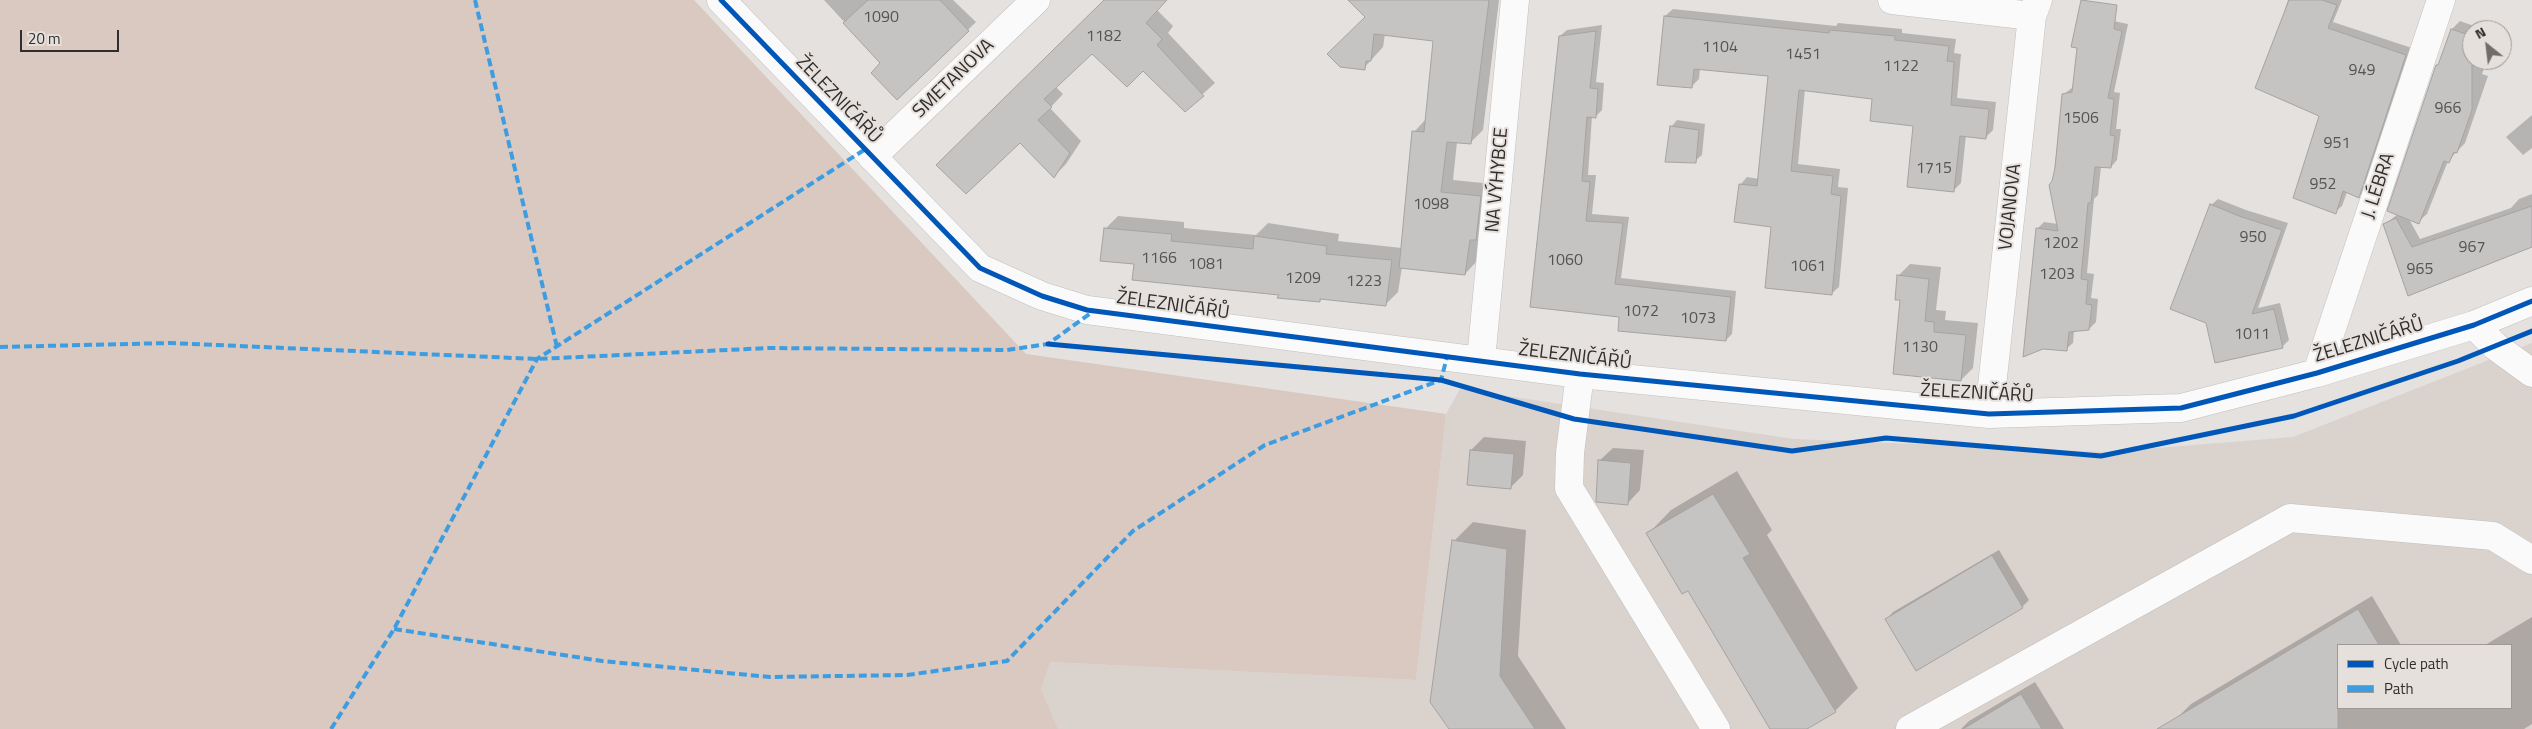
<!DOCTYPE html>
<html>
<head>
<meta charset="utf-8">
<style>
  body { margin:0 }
  #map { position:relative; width:2532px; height:729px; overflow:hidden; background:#e4e1df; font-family:"Titillium Web",sans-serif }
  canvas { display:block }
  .legend { position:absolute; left:2337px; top:644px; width:175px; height:65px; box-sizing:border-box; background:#e6e0dd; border:1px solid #9d9997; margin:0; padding:6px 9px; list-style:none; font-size:15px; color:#302e2d }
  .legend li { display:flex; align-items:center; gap:10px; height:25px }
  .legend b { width:25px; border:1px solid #9d9997 }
  .north { position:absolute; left:2462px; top:20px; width:50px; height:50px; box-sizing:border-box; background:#e6e0dd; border:1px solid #9d9997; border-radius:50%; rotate:331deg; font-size:14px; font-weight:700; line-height:20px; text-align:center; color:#302e2d }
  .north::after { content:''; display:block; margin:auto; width:18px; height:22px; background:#6f6d6b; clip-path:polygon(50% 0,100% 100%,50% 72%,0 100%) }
  .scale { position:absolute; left:20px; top:30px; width:99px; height:22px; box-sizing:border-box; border:2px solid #302e2d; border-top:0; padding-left:6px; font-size:15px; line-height:18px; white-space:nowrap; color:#302e2d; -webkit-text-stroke:4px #e6e0dd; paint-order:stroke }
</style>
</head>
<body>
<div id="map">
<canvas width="2532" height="729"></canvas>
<ul class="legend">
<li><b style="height:6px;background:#0057b8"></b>Cycle path</li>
<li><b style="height:6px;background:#3e9de1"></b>Path</li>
</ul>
<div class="north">N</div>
<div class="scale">20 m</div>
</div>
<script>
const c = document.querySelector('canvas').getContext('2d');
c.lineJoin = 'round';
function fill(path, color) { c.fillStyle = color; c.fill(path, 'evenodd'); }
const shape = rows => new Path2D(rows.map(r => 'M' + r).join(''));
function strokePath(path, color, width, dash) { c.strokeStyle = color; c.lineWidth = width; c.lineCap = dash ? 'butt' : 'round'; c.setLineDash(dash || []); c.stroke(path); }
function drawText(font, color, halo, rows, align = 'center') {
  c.font = font + ' "Titillium Web",sans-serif'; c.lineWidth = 4; c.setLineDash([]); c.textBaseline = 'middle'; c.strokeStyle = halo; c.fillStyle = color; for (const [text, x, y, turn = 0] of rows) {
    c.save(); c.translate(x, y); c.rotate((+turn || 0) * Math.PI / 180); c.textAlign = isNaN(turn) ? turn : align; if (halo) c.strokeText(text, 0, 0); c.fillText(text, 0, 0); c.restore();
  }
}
const built = shape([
  [2532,343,2532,729,1058,729,1041,689,1049,662,1416,680,1446,414,1460,389,1794,439,2107,452,2293,437],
  [2338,645,2511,645,2511,708,2338,708]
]);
const green = shape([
  [0,0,694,0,1026,354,1446,414,1416,680,1050,662,1041,689,1058,729,0,729]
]);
const shadow = shape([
  [824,0,953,0,976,22,897,99,882,63],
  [1105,0,1166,0,1157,10,1173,26,1168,33,1215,83,1185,110,1143,70,1092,52,1056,87,1063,94,1050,108,1081,141,1066,164,1054,176,1020,141,966,193],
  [1353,0,1499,0,1483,130,1470,143,1457,142,1453,180,1493,184,1477,261,1465,274,1402,267,1398,292,1385,305,1322,298,1320,301,1135,263,1105,229,1118,216,1184,222,1184,228,1256,235,1268,223,1339,234,1338,241,1402,248,1414,132,1426,119,1435,40,1385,34,1383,47,1364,68,1367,17],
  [2288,0,2342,0,2333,22,2412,48,2365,190,2358,197,2347,192,2342,206,2335,212,2321,115,2284,12],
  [1673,9,1836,26,1838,23,1902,29,1902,33,1956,39,1954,53,1961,54,1957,98,1996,102,1993,130,1986,137,1966,135,1961,183,1954,190,1914,125,1874,98,1805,89,1798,164,1840,169,1838,187,1848,188,1839,287,1831,294,1740,185,1747,177,1759,179,1770,75,1700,68,1699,79,1691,87,1665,16],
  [2084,15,2128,24,2114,92,2120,93,2116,129,2121,129,2117,160,2111,167,2101,166,2098,195,2094,199,2087,273,2094,274,2091,298,2098,299,2096,322,2089,329,2074,331,2073,343,2066,349,2037,229,2044,222,2058,224,2053,181,2063,95,2073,87],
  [2460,21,2474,26,2478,30,2472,30,2472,60,2487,60,2482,74,2488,76,2465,143,2448,161,2427,214,2418,222,2409,219,2420,239,2511,208,2519,199,2532,194,2532,246,2436,282,2384,225,2398,214,2437,65,2441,62,2452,29],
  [1602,25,1596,82,1604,83,1602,110,1596,116,1592,116,1588,175,1596,175,1592,214,1629,217,1621,278,1736,291,1732,334,1726,340,1621,316,1531,306,1560,36,1567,30],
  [2532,115,2532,148,2523,155,2506,137],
  [1677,120,1705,124,1702,155,1695,161,1671,127],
  [2218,199,2246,210,2288,223,2258,308,2280,303,2289,340,2282,347,2216,362,2211,205],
  [1910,264,1941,267,1936,310,1946,311,1945,320,1978,323,1973,368,1961,380,1902,299,1898,276],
  [1484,437,1526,441,1523,475,1510,488,1468,484,1471,450],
  [1613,448,1644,450,1640,490,1627,504,1599,461],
  [1737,471,1772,530,1767,535,1858,688,1835,711,1804,729,1771,729,1688,589,1648,534,1671,510],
  [1473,522,1526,530,1518,656,1566,729,1450,729,1454,541],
  [1999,550,2029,600,2022,607,1916,669,1887,619,1893,612],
  [2372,596,2401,645,2338,645,2338,708,2511,708,2511,645,2485,645,2532,617,2532,724,2524,729,2184,729,2177,718,2191,704],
  [2035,682,2064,729,1961,729,1969,721]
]);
const building = shape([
  [868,0,940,0,969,31,897,100,871,73,880,63,843,23,868,0],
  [1104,0,1167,0,1146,23,1162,39,1157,45,1204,96,1185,112,1143,71,1127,87,1092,54,1044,99,1052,107,1038,120,1070,153,1054,178,1020,143,966,194,936,165,1104,0],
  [1348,0,1489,0,1471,144,1447,142,1441,192,1481,196,1476,240,1470,240,1465,275,1399,268,1412,131,1424,132,1433,41,1374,34,1371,61,1366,61,1365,70,1340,67,1327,54,1365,17,1348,0],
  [2081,0,2117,5,2114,29,2122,31,2108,98,2114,99,2110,135,2115,136,2111,168,2095,167,2091,203,2088,203,2081,279,2088,280,2086,304,2092,305,2089,330,2069,332,2067,351,2043,349,2023,357,2036,228,2058,231,2049,185,2052,181,2055,168,2062,94,2072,92,2077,48,2071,47,2081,0],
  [2289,0,2322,0,2337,5,2328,28,2406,55,2359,198,2343,191,2336,214,2293,198,2319,116,2255,88,2289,0],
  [1664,16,1829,33,1830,30,1895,36,1895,40,1949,46,1947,61,1954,62,1951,105,1989,109,1986,139,1960,136,1954,192,1907,187,1913,126,1870,121,1872,99,1799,90,1791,171,1833,176,1831,194,1841,196,1832,295,1765,288,1771,227,1734,222,1739,184,1757,186,1768,76,1694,69,1692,88,1657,85,1664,16],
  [2451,29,2472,36,2472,110,2457,153,2454,152,2449,163,2444,161,2419,224,2387,211,2436,65,2438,65,2451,29],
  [1596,31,1590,88,1598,89,1596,118,1587,117,1582,181,1590,182,1586,221,1623,223,1615,284,1731,297,1726,341,1618,331,1619,317,1530,307,1559,36,1596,31],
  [1670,126,1699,130,1696,163,1665,162,1670,126],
  [2210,204,2239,216,2282,230,2252,314,2274,309,2283,348,2215,363,2206,323,2170,309,2210,204],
  [2532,206,2532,247,2408,296,2383,224,2396,218,2412,247,2532,206],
  [1104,228,1172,234,1171,241,1253,249,1254,236,1327,246,1326,254,1392,260,1386,306,1320,299,1320,302,1277,298,1279,295,1132,280,1134,264,1100,261,1104,228],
  [1897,275,1929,279,1925,321,1934,322,1934,332,1966,335,1961,381,1893,374,1900,300,1895,300,1897,275],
  [1470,450,1514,454,1511,489,1467,485,1470,450],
  [1598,460,1631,463,1628,505,1596,502,1598,460],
  [1713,494,1750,554,1743,558,1836,712,1807,729,1770,729,1688,591,1682,594,1646,533,1713,494],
  [1452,540,1507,549,1500,676,1535,729,1449,729,1430,702,1452,540],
  [1992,555,2023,608,1916,671,1885,619,1992,555],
  [2358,609,2379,645,2338,645,2338,729,2157,729,2358,609],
  [2021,694,2042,729,1963,729,2021,694]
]);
const minor = shape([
  [721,0,980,268,1042,296,1087,310,1580,374,1989,414,2181,408,2317,373,2474,325,2532,301],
  [1892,0,2032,16],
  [872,157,1036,0],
  [2474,325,2495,346,2532,373],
  [1481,360,1515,0],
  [2317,373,2441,0],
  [1580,374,1570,453,1569,488,1716,729],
  [1989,414,2032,16,2038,0],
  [1910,729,2290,518,2493,536,2532,560]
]);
const quiet = shape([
  [475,0,557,347],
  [0,347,170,343,537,359,769,348,1007,350,1048,344,1095,310],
  [394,629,602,661,770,677,907,675,1007,661,1133,531,1265,445,1441,380,1447,357],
  [331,729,394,629,537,359,864,150]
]);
const cycleway = shape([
  [721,0,980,268,1042,296,1087,310,1580,374,1989,414,2181,408,2317,373,2474,325,2532,301],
  [1048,344,1441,380,1574,419,1792,451,1886,438,2101,456,2294,416,2458,361,2532,331]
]);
const numberNames = [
  ["1090",881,18],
  ["1182",1104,37],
  ["1104",1720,48],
  ["1451",1803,55],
  ["1122",1901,67],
  ["949",2362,71],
  ["966",2448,109],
  ["1506",2081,119],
  ["951",2337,144],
  ["1715",1934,169],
  ["952",2323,185],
  ["1098",1431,205],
  ["950",2253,238],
  ["1202",2061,244],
  ["967",2472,248],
  ["1166",1159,259],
  ["1060",1565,261],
  ["1081",1206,265],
  ["1061",1808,267],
  ["965",2420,270],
  ["1203",2057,275],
  ["1209",1303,279],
  ["1223",1364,282],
  ["1072",1641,312],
  ["1073",1698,319],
  ["1011",2252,335],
  ["1130",1920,348]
];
const streetNames = [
  ["SMETANOVA",954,79,-44],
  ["ŽELEZNIČÁŘŮ",838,100,46],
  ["NA VÝHYBCE",1498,180,-85],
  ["J. LÉBRA",2379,186,-72],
  ["VOJANOVA",2011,207,-84],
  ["ŽELEZNIČÁŘŮ",1173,306,8],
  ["ŽELEZNIČÁŘŮ",2369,341,-17],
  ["ŽELEZNIČÁŘŮ",1575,357,7],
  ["ŽELEZNIČÁŘŮ",1977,394,3]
];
fill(built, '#dad2cd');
fill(green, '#d9c9c0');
fill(shadow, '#0003');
fill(building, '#c6c4c3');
strokePath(building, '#a5a3a2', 1);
strokePath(minor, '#c1bfbe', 29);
strokePath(minor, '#fbfafa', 28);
strokePath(quiet, '#3e9de1', 4, [8, 4]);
strokePath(cycleway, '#0057b8', 5);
drawText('16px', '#565452', null, numberNames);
drawText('19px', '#302e2d', '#e6e0dd', streetNames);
</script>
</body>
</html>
